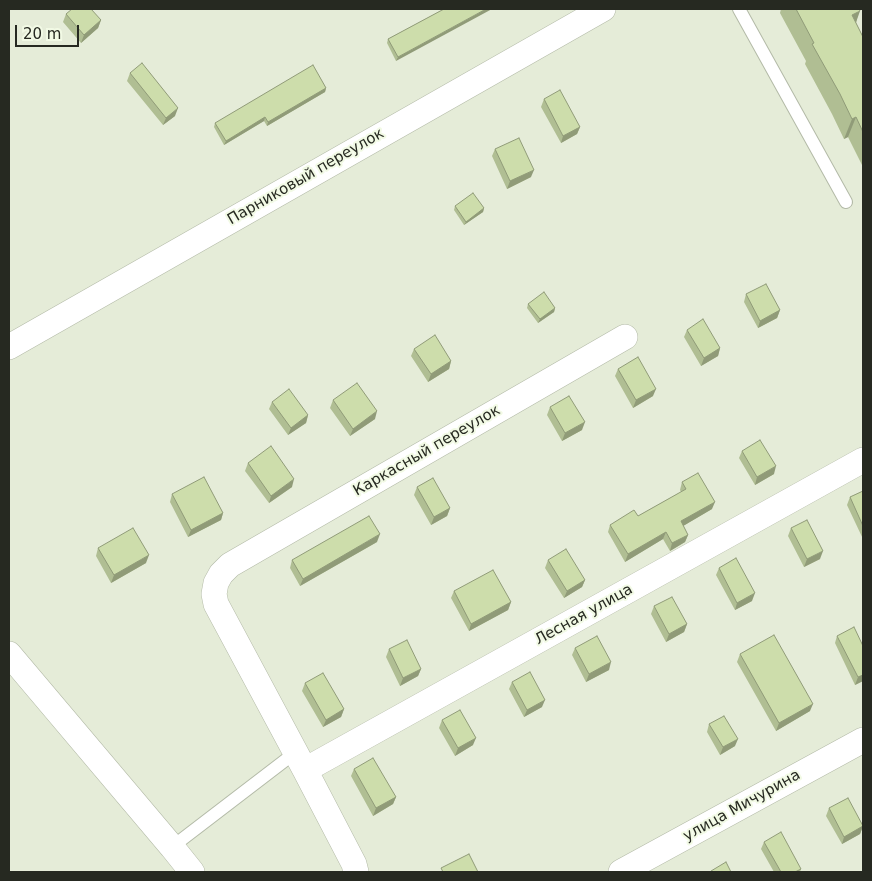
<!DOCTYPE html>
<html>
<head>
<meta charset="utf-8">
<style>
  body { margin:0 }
  #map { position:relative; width:872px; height:881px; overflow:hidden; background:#e5ecd8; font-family:"DejaVu Sans",sans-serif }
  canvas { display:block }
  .frame { position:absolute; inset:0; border:10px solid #262921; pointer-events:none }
  .scale { position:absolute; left:15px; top:25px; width:64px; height:22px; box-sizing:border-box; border:2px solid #262921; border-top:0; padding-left:6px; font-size:15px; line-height:18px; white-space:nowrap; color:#262921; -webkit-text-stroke:4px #f2fae5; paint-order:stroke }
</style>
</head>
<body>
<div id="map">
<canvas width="872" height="881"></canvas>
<div class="frame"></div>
<div class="scale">20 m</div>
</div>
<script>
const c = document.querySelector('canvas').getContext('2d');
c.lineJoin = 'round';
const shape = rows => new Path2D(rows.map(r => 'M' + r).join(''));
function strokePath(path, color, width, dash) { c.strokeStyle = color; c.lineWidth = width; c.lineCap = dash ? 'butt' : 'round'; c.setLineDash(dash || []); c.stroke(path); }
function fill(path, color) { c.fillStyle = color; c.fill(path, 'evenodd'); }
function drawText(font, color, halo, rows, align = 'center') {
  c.font = font + ' "DejaVu Sans",sans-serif'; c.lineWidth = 4; c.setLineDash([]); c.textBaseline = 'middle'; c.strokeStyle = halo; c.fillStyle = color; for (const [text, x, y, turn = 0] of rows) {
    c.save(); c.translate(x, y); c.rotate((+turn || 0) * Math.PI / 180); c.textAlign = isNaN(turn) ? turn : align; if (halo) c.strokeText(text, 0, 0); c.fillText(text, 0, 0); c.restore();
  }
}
const lane = shape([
  [739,9,846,202],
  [172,847,296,752]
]);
const street = shape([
  [9,347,603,9],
  [9,654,172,847,192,872],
  [305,770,863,460],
  [356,872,354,864,305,770,216,604,214,594,216,583,221,574,230,565,625,337],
  [621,872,863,740]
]);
const wall = shape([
  [444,9,396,61,387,43,388,39],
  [781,9,859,9,856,23,863,37,863,167,848,137,844,139,832,114,805,64,806,61,780,13],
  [66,14,101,20,98,28,81,43,63,22],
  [130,73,175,116,163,125,127,81],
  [326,88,325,92,267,126,264,121,224,145,214,127,215,123],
  [544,99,580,127,577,134,561,143,541,107],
  [495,149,531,177,507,189,492,156],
  [455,206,484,208,483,212,464,225,454,210],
  [746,294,780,310,777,318,758,328,744,302],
  [528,304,555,308,554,312,538,323,527,308],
  [687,330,720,348,718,356,701,366,684,337],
  [414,349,451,361,449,369,428,382,411,356],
  [618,369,653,396,633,408,615,376],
  [333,400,375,419,350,436,330,408],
  [272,402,308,415,306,423,288,435,269,409],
  [550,407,582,430,562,441,547,415],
  [742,451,774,474,755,485,739,458],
  [248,463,292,487,269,503,245,471],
  [682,482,712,509,683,526,688,535,685,542,670,551,663,539,625,562,608,532,610,525,638,516,681,492,680,490],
  [417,487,450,508,447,516,431,525,414,495],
  [863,491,863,539,847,505,850,497],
  [172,494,223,513,221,520,188,537,170,502],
  [791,528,820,559,804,567,788,536],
  [377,542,300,586,290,568,292,560],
  [98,548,146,563,111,583,96,556],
  [548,560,585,580,582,587,564,598,545,568],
  [719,568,752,601,735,610,716,575],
  [454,591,511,602,508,610,469,631,451,598],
  [654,606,687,624,684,632,666,642,651,614],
  [837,636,863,646,863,681,855,685,835,643],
  [575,648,609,670,586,682,572,655],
  [389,649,421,669,418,676,400,686,386,657],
  [740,654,810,711,776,731,737,662],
  [512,682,542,707,524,717,509,689],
  [305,683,344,709,341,717,323,727,302,691],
  [442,720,473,745,455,756,439,728],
  [709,724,735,746,720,755,707,732],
  [354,769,396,797,393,804,373,816,351,776],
  [829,808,863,826,860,834,842,844,826,816],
  [764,842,801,869,800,872,774,872,761,849]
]);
const shadedWall = shape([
  [486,9,492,9,396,61,398,57],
  [860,11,853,31,852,15],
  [101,20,98,28,81,43,84,35],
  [326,88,325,92,267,126,268,122],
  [178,108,175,116,163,125,166,118],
  [265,117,264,121,224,145,226,141],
  [856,117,848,137,844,139,852,119],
  [580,127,577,134,561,143,563,136],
  [534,170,531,177,507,189,510,181],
  [484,208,483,212,464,225,466,222],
  [555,308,554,312,538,323,540,319],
  [780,310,777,318,758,328,760,321],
  [720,348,718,356,701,366,704,358],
  [451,361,449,369,428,382,431,374],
  [656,389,653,396,633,408,636,400],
  [377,411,375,419,350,436,353,429],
  [308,415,306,423,288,435,291,428],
  [585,422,582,430,562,441,565,433],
  [776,466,774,474,755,485,757,477],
  [294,479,292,487,269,503,271,496],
  [715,502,712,509,678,529,681,521],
  [450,508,447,516,431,525,434,517],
  [223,513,221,520,188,537,191,530],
  [666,532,663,539,625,562,628,554],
  [380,534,377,542,300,586,303,579],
  [688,535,685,542,670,551,672,543],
  [823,551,820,559,804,567,807,559],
  [149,555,146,563,111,583,114,575],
  [585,580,582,587,564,598,567,591],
  [755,593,752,601,735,610,737,603],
  [511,602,508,610,469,631,471,624],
  [687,624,684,632,666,642,669,634],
  [611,662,609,670,586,682,589,674],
  [421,669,418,676,400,686,403,678],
  [863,675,863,681,855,685,858,677],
  [545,700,542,707,524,717,527,710],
  [813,704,810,711,776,731,779,723],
  [344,709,341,717,323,727,326,720],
  [476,738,473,745,455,756,458,748],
  [738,739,735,746,720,755,723,747],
  [396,797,393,804,373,816,376,808],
  [863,826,860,834,842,844,844,837]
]);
const building = shape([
  [72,9,91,9,101,20,84,35,66,14,72,9],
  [444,9,486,9,398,57,388,39,444,9],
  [796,9,859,9,860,11,852,15,863,37,863,132,856,117,852,119,840,94,812,44,814,43,796,9],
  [142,63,178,108,166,118,130,73,142,63],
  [313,65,326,88,268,122,265,117,226,141,215,123,313,65],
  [560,90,580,127,563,136,544,99,560,90],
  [519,138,534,170,510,181,495,149,519,138],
  [473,193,484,208,466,222,455,206,473,193],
  [766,284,780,310,760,321,746,294,766,284],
  [544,292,555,308,540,319,528,304,544,292],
  [703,319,720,348,704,358,687,330,703,319],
  [435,335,451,361,431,374,414,349,435,335],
  [638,357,656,389,636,400,618,369,638,357],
  [357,383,377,411,353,429,333,400,357,383],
  [289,389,308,415,291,428,272,402,289,389],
  [569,396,585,422,565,433,550,407,569,396],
  [760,440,776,466,757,477,742,451,760,440],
  [271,446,294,479,271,496,248,463,271,446],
  [698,473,715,502,681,521,688,535,672,543,666,532,628,554,610,525,634,510,638,516,686,489,682,482,698,473],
  [204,477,223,513,191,530,172,494,204,477],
  [433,478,450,508,434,517,417,487,433,478],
  [863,491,863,526,850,497,863,491],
  [369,516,380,534,303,579,292,560,369,516],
  [807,520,823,551,807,559,791,528,807,520],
  [133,528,149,555,114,575,98,548,133,528],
  [566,549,585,580,567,591,548,560,566,549],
  [736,558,755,593,737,603,719,568,736,558],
  [493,570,511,602,471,624,454,591,493,570],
  [672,597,687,624,669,634,654,606,672,597],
  [854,627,863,646,863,675,858,677,837,636,854,627],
  [774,635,813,704,779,723,740,654,774,635],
  [597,636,611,662,589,674,575,648,597,636],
  [407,640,421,669,403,678,389,649,407,640],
  [530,672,545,700,527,710,512,682,530,672],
  [323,673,344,709,326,720,305,683,323,673],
  [460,710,476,738,458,748,442,720,460,710],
  [724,716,738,739,723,747,709,724,724,716],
  [373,758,396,797,376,808,354,769,373,758],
  [848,798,863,826,844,837,829,808,848,798],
  [781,832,801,869,795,872,781,872,764,842,781,832],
  [469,854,478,872,443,872,441,868,469,854],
  [726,862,731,872,711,872,711,871,726,862]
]);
const streetNames = [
  ["Парниковый переулок",306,177,-30],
  ["Каркасный переулок",427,451,-30],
  ["Лесная улица",584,615,-29],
  ["улица Мичурина",742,806,-29]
];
strokePath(lane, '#b3baa7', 14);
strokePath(street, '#b3baa7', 26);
strokePath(lane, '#fff', 12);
strokePath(street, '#fff', 25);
fill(wall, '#b0be93');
fill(shadedWall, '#909b78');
fill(building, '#cdddab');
strokePath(building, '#909b78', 1);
drawText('15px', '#262921', '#f2fae5', streetNames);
</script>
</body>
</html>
